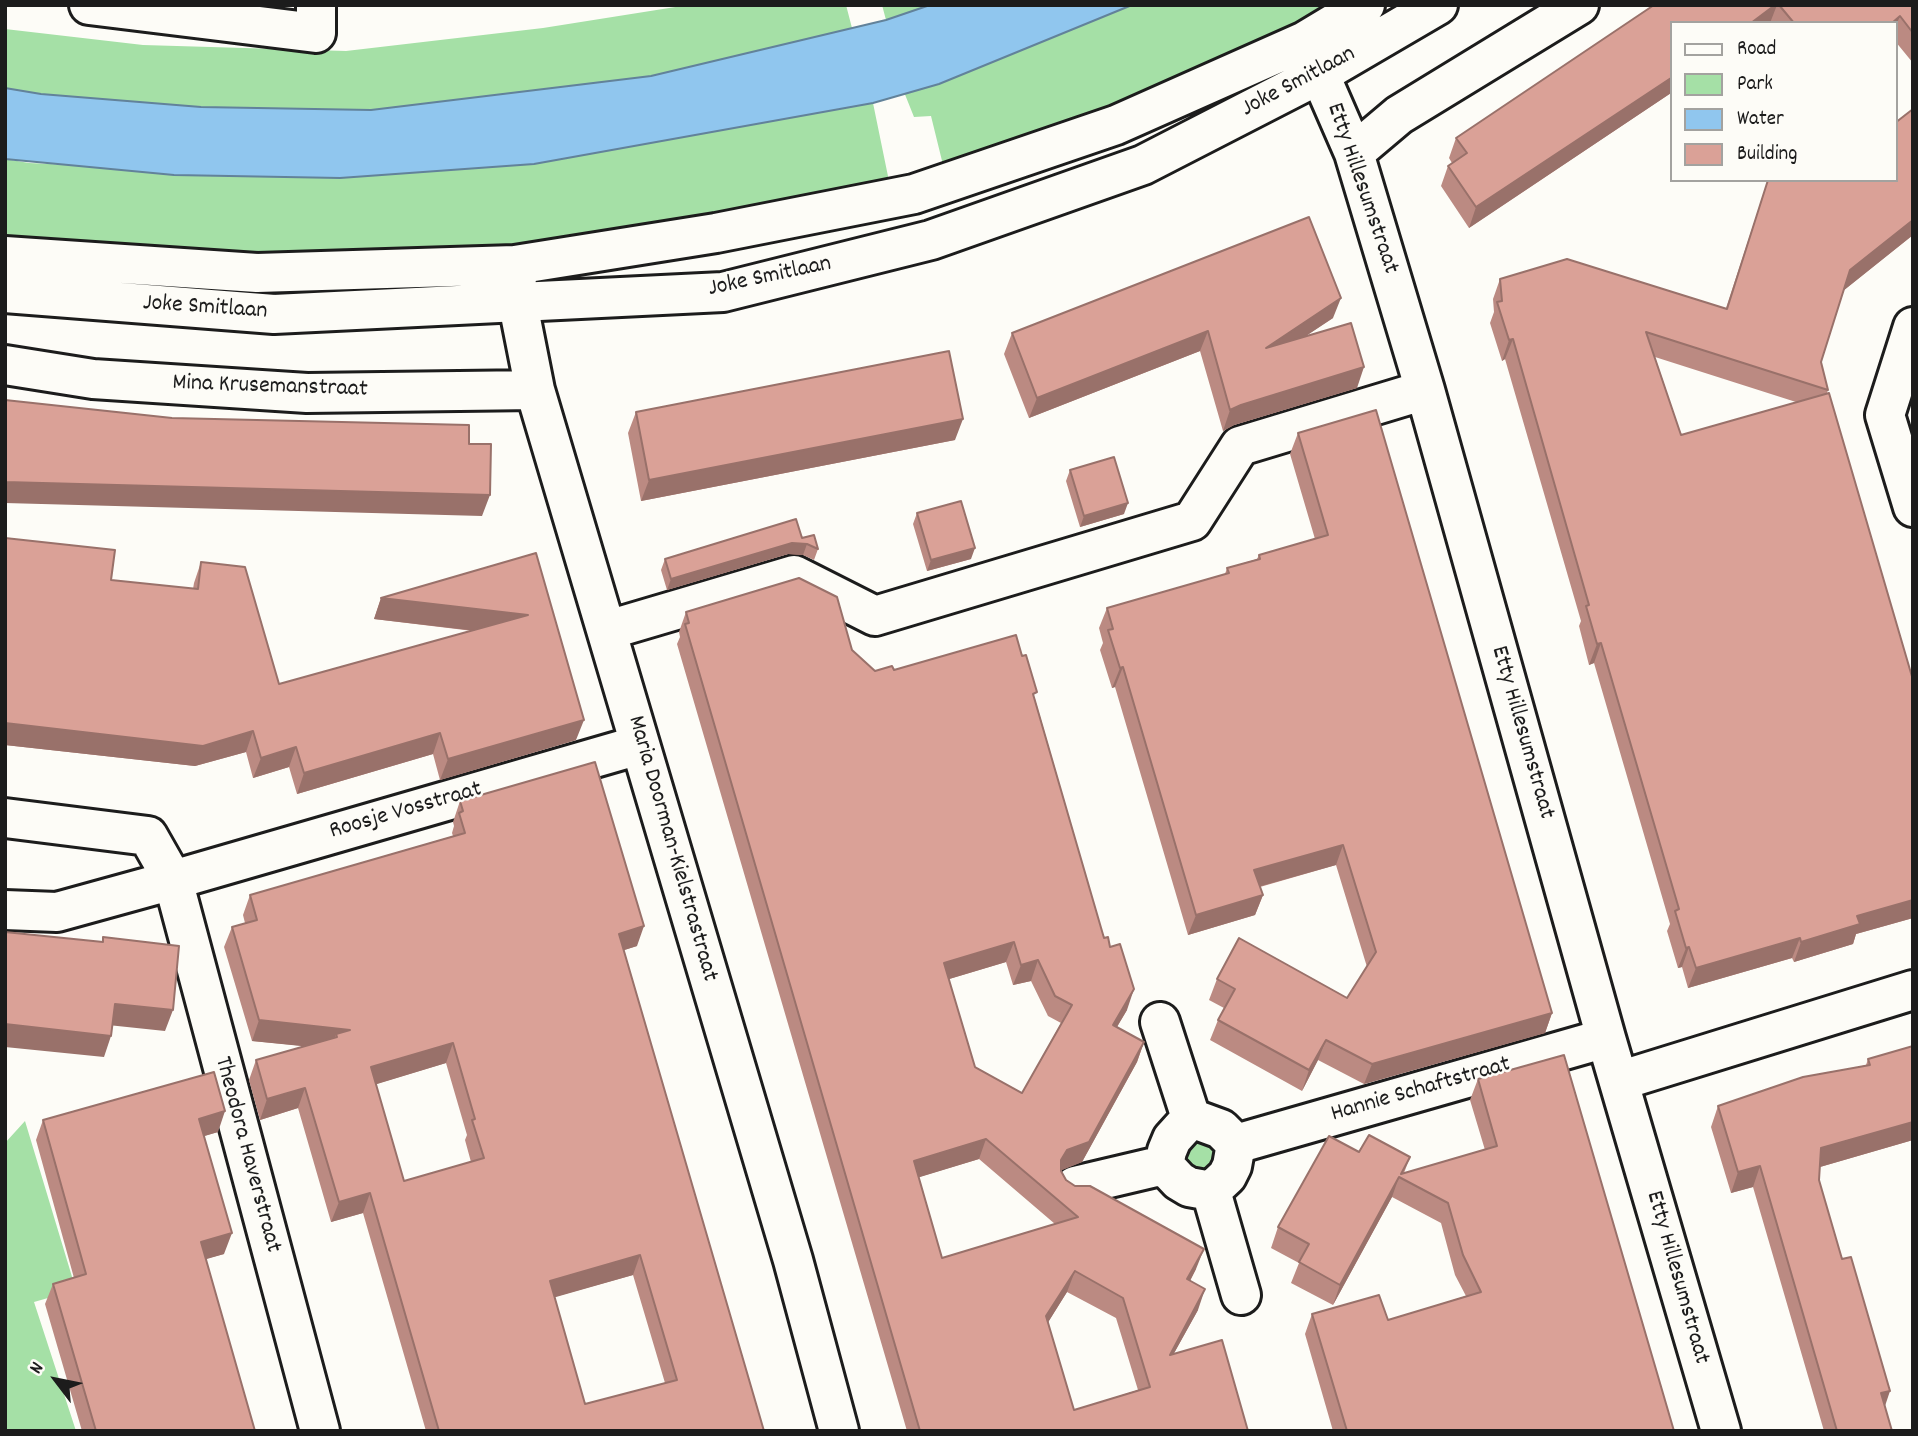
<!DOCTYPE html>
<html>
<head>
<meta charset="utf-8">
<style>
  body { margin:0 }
  #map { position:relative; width:1918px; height:1436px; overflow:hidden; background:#fdfcf7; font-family:Dekko,sans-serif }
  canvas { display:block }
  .frame { position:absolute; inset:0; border:7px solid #1c1c1c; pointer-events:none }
  .legend { position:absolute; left:1670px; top:21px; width:228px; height:161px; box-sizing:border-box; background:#fdfcf7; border:2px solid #a3a29f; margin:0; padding:9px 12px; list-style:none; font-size:21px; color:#1c1c1c }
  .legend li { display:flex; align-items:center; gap:14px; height:35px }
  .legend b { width:35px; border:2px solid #a3a29f }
  .north { position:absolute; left:21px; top:1345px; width:70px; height:70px; -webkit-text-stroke:5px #fdfcf7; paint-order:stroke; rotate:302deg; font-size:19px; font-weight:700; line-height:28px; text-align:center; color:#1c1c1c }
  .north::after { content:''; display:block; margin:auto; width:24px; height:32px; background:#1c1c1c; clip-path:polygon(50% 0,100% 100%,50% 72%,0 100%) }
</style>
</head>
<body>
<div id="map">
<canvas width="1918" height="1436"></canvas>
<div class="frame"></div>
<ul class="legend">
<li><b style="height:9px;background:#fdfcf7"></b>Road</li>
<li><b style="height:19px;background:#a5e0a6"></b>Park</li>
<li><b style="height:19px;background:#90c6ee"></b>Water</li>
<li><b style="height:19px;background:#daa197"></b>Building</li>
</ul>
<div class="north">N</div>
</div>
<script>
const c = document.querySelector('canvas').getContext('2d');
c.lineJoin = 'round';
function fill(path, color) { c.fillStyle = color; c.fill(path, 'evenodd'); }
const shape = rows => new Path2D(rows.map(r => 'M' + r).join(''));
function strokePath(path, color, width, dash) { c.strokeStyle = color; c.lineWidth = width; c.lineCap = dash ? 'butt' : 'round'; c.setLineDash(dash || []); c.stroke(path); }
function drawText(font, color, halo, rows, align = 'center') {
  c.font = font + ' Dekko,sans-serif'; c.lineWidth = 5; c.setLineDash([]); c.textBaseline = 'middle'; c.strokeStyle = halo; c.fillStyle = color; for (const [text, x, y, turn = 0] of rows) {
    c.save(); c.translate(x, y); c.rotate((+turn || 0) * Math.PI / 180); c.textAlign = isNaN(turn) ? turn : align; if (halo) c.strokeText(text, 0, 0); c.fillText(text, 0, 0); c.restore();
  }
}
const green = shape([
  [688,5,846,5,852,28,651,76,371,110,201,107,41,94,5,88,5,29,143,45,346,51,543,28],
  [882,5,930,5,886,20],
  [1132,5,1340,5,1144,102,945,173,931,116,914,117,904,92,939,84],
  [873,103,890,186,724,226,281,269,5,247,5,159,29,163,340,178,534,164],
  [25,1121,76,1290,34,1302,76,1431,5,1431,5,1143],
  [1198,1137,1216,1146,1218,1160,1203,1174,1185,1165,1183,1151]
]);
const water = shape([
  [930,5,1132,5,939,84,873,103,534,164,340,178,174,175,5,159,5,88,41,94,201,107,371,110,651,76,886,20,930,5]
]);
const street = shape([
  [89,5,316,33,316,5],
  [1307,45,1354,153,1425,390,1606,1038,1721,1431],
  [1354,153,1399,115,1579,5],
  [516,271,518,304,535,390,793,1260,839,1431],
  [1913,327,1885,415,1913,507],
  [5,365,93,379,307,393,535,390],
  [608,630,794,575,875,616,1192,521,1240,446,1425,390],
  [5,818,148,836,173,880,639,745],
  [5,910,57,912,173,880,320,1431],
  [1160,1022,1191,1118],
  [1619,1081,1913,990],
  [1191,1118,1221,1129,1236,1144,1232,1166,1227,1176,1211,1191,1189,1187,1179,1181,1164,1165,1167,1151,1172,1139,1191,1118],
  [1236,1144,1606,1038],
  [1075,1186,1164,1165],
  [1211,1191,1241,1295]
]);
const secondary = shape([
  [5,256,257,273,515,265,716,233,914,194,1116,125,1305,41,1365,5],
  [5,293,274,314,723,292,931,240,1143,165,1320,74,1438,5]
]);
const wall = shape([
  [1654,5,1913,5,1913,63,1895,41,1895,23,1671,23,1671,93,1469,228,1441,186,1448,166,1452,163,1449,158,1456,138],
  [1768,180,1895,180,1913,235,1844,290,1821,362,1828,390,1827,393,1913,680,1913,918,1856,934,1853,944,1794,962,1792,958,1688,988,1682,967,1678,968,1667,931,1670,924,1594,663,1589,665,1579,626,1581,621,1505,359,1502,361,1490,323,1494,312,1493,299,1500,279,1726,308],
  [1655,357,1796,402,1681,435],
  [1333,318,1307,335,1357,388,1234,425,1223,431,1200,351,1029,418,1004,354,1012,333],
  [636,412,955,440,641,501,628,433],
  [1298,433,1552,1013,1545,1033,1364,1084,1318,1060,1302,1091,1210,1040,1218,1020,1224,1008,1209,1000,1217,979,1347,998,1367,967,1336,865,1260,887,1263,895,1255,915,1188,935,1115,687,1112,688,1100,650,1103,643,1099,628,1107,608,1225,574,1227,568,1257,559,1259,555,1315,539,1290,454],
  [1070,470,1124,514,1080,527,1066,481],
  [917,513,971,559,927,571,913,524],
  [5,538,111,580,193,589,194,583,201,562,279,684,473,631,374,619,381,598,536,553,576,740,440,780,433,754,297,794,289,767,253,778,246,752,195,766,5,745],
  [802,538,818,549,814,560,803,555,788,554,667,590,661,570,665,559],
  [686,612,852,650,875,671,894,670,1035,699,1104,938,1127,1010,1117,1027,1144,1042,1137,1062,1082,1162,1061,1170,1061,1171,1066,1180,1196,1269,1190,1281,1198,1310,1174,1353,1248,1431,907,1431,677,644,680,637,679,632],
  [1006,962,1013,985,1031,981,1048,1016,1061,1023,1022,1093,975,1067,949,979],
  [979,1159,1055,1224,942,1258,919,1177],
  [1067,1292,1116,1318,1138,1390,1074,1410,1048,1322],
  [460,801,637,946,624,950,764,1431,426,1431,363,1213,331,1222,298,1108,260,1120,249,1080,256,1060,304,1046,252,1041,224,947,232,927,245,923,243,915,250,895,453,836,452,833,454,826,453,822],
  [446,1063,467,1135,465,1140,471,1162,404,1181,376,1084],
  [633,1275,665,1383,585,1404,554,1297],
  [1913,1046,1913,1140,1820,1167,1819,1180,1892,1431,1824,1431,1753,1187,1731,1193,1711,1127,1718,1106,1866,1065,1868,1059],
  [1478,1079,1674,1431,1333,1431,1305,1334,1312,1314,1388,1320,1466,1296,1455,1275,1441,1223,1392,1197,1333,1305,1291,1283,1299,1263,1271,1248,1278,1227,1359,1152,1410,1157,1404,1173,1485,1150,1470,1100],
  [43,1120,218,1132,204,1136,224,1254,205,1259,255,1431,82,1431,45,1304,53,1284,74,1278,36,1140]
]);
const shadedWall = shape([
  [1775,5,1777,5,1770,23,1751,23],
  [1900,16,1895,28,1895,23,1892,23],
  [1671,78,1671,93,1469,228,1476,207],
  [1913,220,1913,235,1843,291,1850,270],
  [1341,298,1333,318,1258,368,1266,348],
  [1208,331,1200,351,1029,418,1037,398],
  [1513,339,1505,359,1502,361,1509,340],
  [1364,367,1357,388,1234,425,1223,431,1230,410,1241,405],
  [963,419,955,440,641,501,649,480],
  [5,482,490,495,482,516,5,503],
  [1128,503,1124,514,1080,527,1084,516],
  [792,543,807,544,803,555,788,554,667,590,671,579],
  [975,548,971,559,927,571,931,560],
  [381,598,528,615,520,636,374,619],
  [1601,643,1594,663,1589,665,1597,644],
  [1123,667,1115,687,1112,688,1120,668],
  [584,720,576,740,440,780,448,759],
  [5,723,253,731,246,752,195,766,5,745],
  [440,733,433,754,297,794,304,773],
  [296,747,289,767,253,778,261,758],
  [1343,845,1336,865,1247,890,1254,870],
  [1263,895,1255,915,1188,935,1196,915],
  [1913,900,1913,918,1856,934,1853,944,1794,962,1801,942,1857,916],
  [644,926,637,946,612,954,619,934],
  [1800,938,1792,958,1688,988,1696,968],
  [1014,942,1006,962,936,983,944,963],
  [1689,947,1682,967,1678,968,1686,948],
  [1038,960,1031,981,1013,985,1021,965],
  [1134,989,1127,1010,1106,1045,1113,1025],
  [115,1004,173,1010,165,1031,108,1025],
  [1552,1013,1545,1033,1364,1084,1372,1064],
  [259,1020,350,1030,336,1034,331,1049,252,1041],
  [5,1024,111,1036,104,1057,5,1047],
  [1326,1040,1318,1060,1302,1091,1309,1070],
  [1144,1042,1137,1062,1082,1162,1060,1171,1061,1160,1067,1150],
  [453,1043,446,1063,364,1088,371,1067],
  [305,1088,298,1108,260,1120,267,1099],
  [225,1111,218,1132,191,1140,199,1119],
  [1913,1122,1913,1140,1813,1169,1821,1148],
  [986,1139,979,1159,907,1181,914,1161],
  [1760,1166,1753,1187,1731,1193,1738,1172],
  [1399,1177,1392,1197,1333,1305,1340,1285],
  [370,1193,363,1213,331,1222,339,1202],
  [232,1233,224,1254,193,1263,201,1242],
  [1204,1249,1196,1269,1180,1300,1187,1279],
  [640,1255,633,1275,542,1301,550,1281],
  [1075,1271,1067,1292,1039,1337,1046,1316],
  [1205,1289,1198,1310,1162,1375,1170,1355],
  [1890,1391,1883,1412,1881,1393]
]);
const building = shape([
  [1654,5,1775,5,1751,23,1671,23,1671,78,1476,207,1448,166,1467,153,1456,138,1654,5],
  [1779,5,1913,5,1913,33,1900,16,1892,23,1794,23,1779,5],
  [1913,109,1913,220,1850,270,1821,362,1828,390,1646,332,1681,435,1829,393,1913,680,1913,900,1857,916,1860,924,1801,942,1800,938,1696,968,1689,947,1686,948,1675,911,1679,909,1601,643,1597,644,1586,606,1589,605,1513,339,1509,340,1497,302,1502,301,1500,279,1567,259,1727,309,1768,180,1895,180,1895,123,1913,109],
  [1309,217,1341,298,1266,348,1351,323,1364,367,1241,405,1230,410,1208,331,1037,398,1012,333,1309,217],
  [949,351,963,419,649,480,636,412,949,351],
  [5,400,172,418,469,425,469,444,491,444,490,495,5,482,5,400],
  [1376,410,1552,1013,1372,1064,1326,1040,1309,1070,1218,1020,1235,989,1217,979,1239,938,1347,998,1376,952,1343,845,1254,870,1263,895,1196,915,1123,667,1120,668,1108,630,1113,629,1107,608,1229,573,1227,568,1260,559,1259,555,1328,535,1298,433,1376,410],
  [1114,457,1128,503,1084,516,1070,470,1114,457],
  [961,501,975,548,931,560,917,513,961,501],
  [796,519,802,538,814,535,818,549,807,544,792,543,671,579,665,559,796,519],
  [5,538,115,550,111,580,198,589,201,562,245,567,279,684,528,615,381,598,536,553,584,720,448,759,440,733,304,773,296,747,261,758,253,731,203,746,5,723,5,538],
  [799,578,837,597,852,650,875,671,892,666,894,670,1016,635,1022,656,1026,655,1037,692,1033,694,1104,938,1108,937,1110,947,1120,944,1134,989,1113,1025,1144,1042,1089,1142,1067,1150,1061,1160,1061,1171,1066,1180,1075,1186,1090,1186,1204,1249,1187,1279,1205,1289,1170,1355,1222,1340,1248,1431,920,1431,685,624,689,623,686,612,799,578],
  [1014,942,1021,965,1038,960,1055,996,1072,1005,1022,1093,975,1067,944,963,1014,942],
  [986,1139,1078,1217,942,1258,914,1161,986,1139],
  [1075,1271,1123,1298,1150,1387,1074,1410,1046,1316,1075,1271],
  [595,762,644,926,619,934,764,1431,439,1431,370,1193,339,1202,305,1088,267,1099,256,1060,337,1037,336,1034,350,1030,259,1020,232,927,257,920,250,895,465,833,459,813,463,811,460,801,595,762],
  [453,1043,475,1119,472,1120,484,1158,404,1181,371,1067,453,1043],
  [640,1255,677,1380,585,1404,550,1281,640,1255],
  [5,932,103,942,103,937,179,946,173,1010,115,1004,111,1036,5,1024,5,932],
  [1913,1046,1913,1122,1821,1148,1819,1180,1842,1259,1851,1257,1890,1391,1881,1393,1892,1431,1837,1431,1760,1166,1738,1172,1718,1106,1803,1077,1870,1065,1868,1059,1913,1046],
  [1564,1055,1674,1431,1347,1431,1312,1314,1379,1295,1388,1320,1481,1292,1463,1255,1448,1203,1399,1177,1340,1285,1299,1262,1309,1244,1278,1227,1329,1136,1359,1152,1369,1135,1410,1157,1401,1174,1497,1146,1478,1079,1564,1055],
  [214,1072,225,1111,199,1119,232,1233,201,1242,255,1431,96,1431,53,1284,86,1274,43,1120,214,1072]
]);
const streetNames = [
  ["Joke Smitlaan",1299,83,-28],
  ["Etty Hillesumstraat",1361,189,71],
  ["Joke Smitlaan",770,278,-12],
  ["Joke Smitlaan",205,309,4],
  ["Mina Krusemanstraat",270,388,2],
  ["Etty Hillesumstraat",1521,733,74],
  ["Roosje Vosstraat",406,812,-16],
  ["Maria Doorman-Kielstrastraat",671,849,74],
  ["Hannie Schaftstraat",1421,1091,-16],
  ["Theodora Haverstraat",246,1155,75],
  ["Etty Hillesumstraat",1676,1278,74]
];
fill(green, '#a5e0a6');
fill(water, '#90c6ee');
strokePath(water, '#62829a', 2);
strokePath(street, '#1c1c1c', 44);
strokePath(secondary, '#1c1c1c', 44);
strokePath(street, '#fdfcf7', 38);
strokePath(secondary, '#fdfcf7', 38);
fill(wall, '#bb8a82');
fill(shadedWall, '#99716a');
fill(building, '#daa197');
strokePath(building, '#99716a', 2);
drawText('24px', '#1c1c1c', '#fdfcf7', streetNames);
</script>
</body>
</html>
